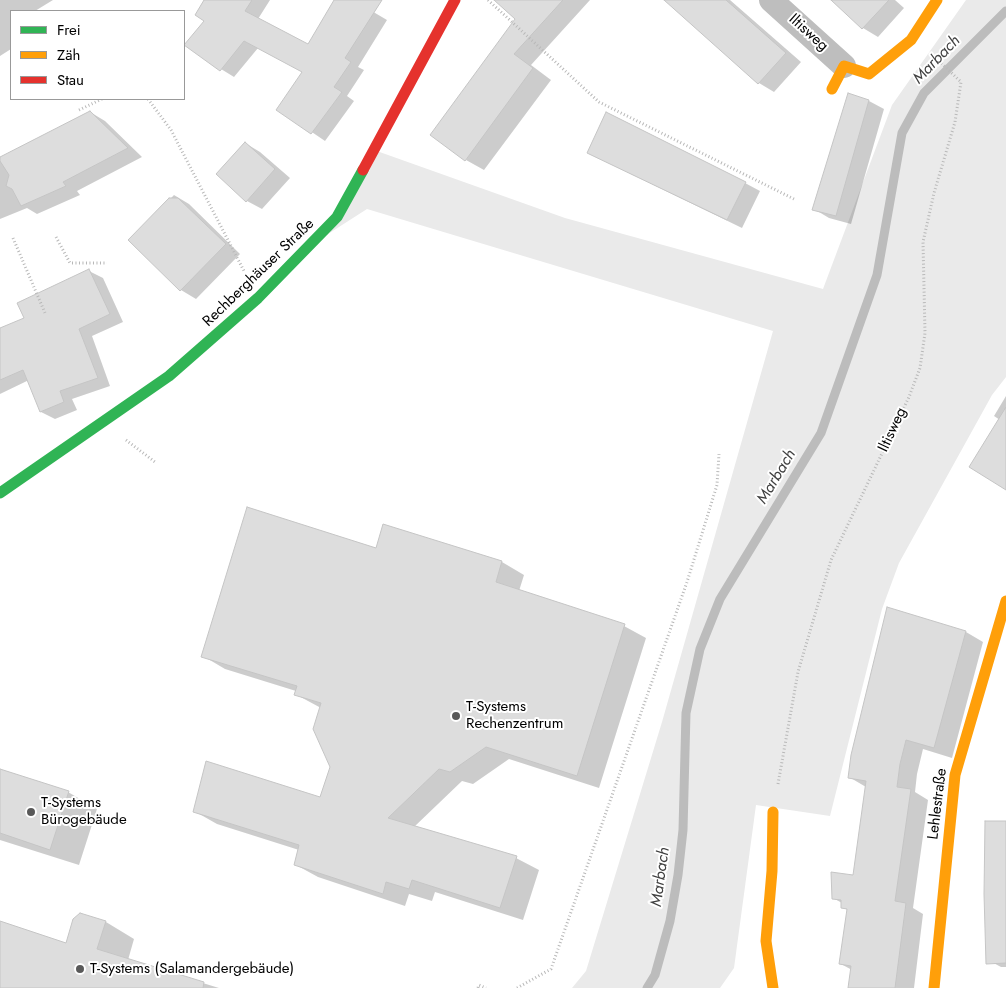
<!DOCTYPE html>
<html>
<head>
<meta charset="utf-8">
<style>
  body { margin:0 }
  #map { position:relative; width:1006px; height:988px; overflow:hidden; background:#fff; font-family:Jost,sans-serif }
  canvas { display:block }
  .legend { position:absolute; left:10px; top:10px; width:175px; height:90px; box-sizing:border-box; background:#fff; border:1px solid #999; margin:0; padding:6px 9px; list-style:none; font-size:15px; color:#000 }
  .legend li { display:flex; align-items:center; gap:10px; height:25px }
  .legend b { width:25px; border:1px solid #999 }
</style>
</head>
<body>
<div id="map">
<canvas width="1006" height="988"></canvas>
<ul class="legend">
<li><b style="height:6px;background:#30b455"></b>Frei</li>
<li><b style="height:6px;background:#ff9f0a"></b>Zäh</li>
<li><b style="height:6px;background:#e5322d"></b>Stau</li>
</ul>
</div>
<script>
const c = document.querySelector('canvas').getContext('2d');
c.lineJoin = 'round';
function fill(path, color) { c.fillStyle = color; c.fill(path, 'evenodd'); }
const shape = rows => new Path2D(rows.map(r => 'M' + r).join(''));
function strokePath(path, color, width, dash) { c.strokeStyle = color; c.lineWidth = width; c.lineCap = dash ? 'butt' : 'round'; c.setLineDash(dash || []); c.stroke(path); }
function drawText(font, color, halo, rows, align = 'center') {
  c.font = font + ' Jost,sans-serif'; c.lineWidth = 4; c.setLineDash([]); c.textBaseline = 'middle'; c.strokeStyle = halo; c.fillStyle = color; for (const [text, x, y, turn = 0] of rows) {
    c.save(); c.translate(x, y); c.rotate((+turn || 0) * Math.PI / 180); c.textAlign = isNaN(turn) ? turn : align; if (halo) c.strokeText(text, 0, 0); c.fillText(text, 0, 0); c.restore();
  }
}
const green = shape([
  [966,0,1006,0,1006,377,992,395,899,563,882,609,830,816,756,805,734,968,720,988,572,988,586,971,662,722,773,331,367,209,314,243,374,150,565,218,823,289,892,105]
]);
const shadow = shape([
  [0,0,53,0,35,11,11,11,11,49,0,56],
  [205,0,270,0,258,19,309,46,336,0,353,0,387,20,358,67,364,70,347,96,354,101,325,141,278,109,304,72,258,48,234,77,221,69,206,20],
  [504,0,590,0,531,65,551,80,484,170,466,160,517,19],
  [667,0,730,0,801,62,774,92,759,83],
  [833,0,895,0,904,8,878,37,863,28],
  [848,95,869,101,884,109,851,224,829,218,814,209],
  [90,112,105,121,142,157,77,191,80,195,37,214,27,208,0,219,0,158],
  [245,143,260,152,290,178,262,209,247,201],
  [588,153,745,183,760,191,742,228],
  [174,195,189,204,240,254,196,299,181,290,130,240],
  [89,271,103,278,123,322,92,336,110,386,72,399,77,410,55,419,41,412,29,380,0,394,0,330,26,319],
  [1006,396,1006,488,1000,420,994,416],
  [377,549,502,562,524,575,519,591,624,626,646,638,599,788,509,759,473,784,462,781,414,827,516,858,539,870,523,920,435,892,432,901,409,894,405,906,318,877,296,865,299,850,217,824,194,811,321,798,332,767,321,708,295,694,296,691,225,669,203,656],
  [888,609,966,632,983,642,952,758,923,749,917,774,915,792,928,800,913,908,923,914,914,988,850,988,852,970,841,964,848,910,842,907,842,903,833,898,854,877,866,787,849,777],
  [0,770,68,792,97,809,79,865,0,840],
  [1006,865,1006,967,1001,967,986,959],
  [0,922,67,945,106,922,134,939,128,960,219,988,0,988]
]);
const stream = shape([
  [647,988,655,975,670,921,678,875,683,830,686,713,700,649,720,599,821,433,877,275,902,133,924,93,1006,11]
]);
const building = shape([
  [204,0,252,0,245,11,308,44,334,0,382,0,345,58,351,62,334,87,342,92,311,134,276,110,302,72,244,41,220,71,184,45,204,21,195,15,204,0],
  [494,0,563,0,514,54,533,68,465,161,430,135,515,19,494,0],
  [664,0,726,0,786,53,758,84,664,0],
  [831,0,889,0,862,29,831,0],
  [848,93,869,100,836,216,812,210,848,93],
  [90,111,128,148,63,182,66,186,21,206,12,189,6,186,9,175,0,161,0,157,90,111],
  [606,112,746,182,727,220,587,153,606,112],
  [245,142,275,169,246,202,216,174,245,142],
  [169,198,178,198,226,244,180,291,128,240,169,198],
  [89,269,110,314,79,329,98,378,60,391,64,402,40,412,23,370,0,380,0,328,24,318,17,303,89,269],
  [1006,407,1006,490,969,467,1006,407],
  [247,507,376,548,383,524,502,561,496,582,625,624,577,776,486,747,450,772,439,769,388,818,517,856,500,908,412,880,409,889,386,882,383,894,294,865,299,845,193,812,206,761,320,797,330,767,313,729,321,703,294,695,297,686,201,657,247,507],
  [887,607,966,631,934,748,906,740,900,764,897,787,911,789,895,901,906,903,895,988,848,988,851,966,839,964,847,909,841,908,841,900,832,899,831,872,853,875,866,781,848,778,851,755,887,607],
  [0,769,69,791,50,850,0,833,0,769],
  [985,821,1006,821,1006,963,986,964,984,894,985,821],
  [80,913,106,921,97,949,204,982,203,988,0,988,0,921,66,943,73,919,80,913]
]);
const path = shape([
  [488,0,599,102,794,199],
  [148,99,171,130,244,271],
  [79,110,102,99],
  [56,237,70,263,107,263],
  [13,238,45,313],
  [126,440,155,462],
  [778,784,798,672,831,560,909,397,920,368,925,333,923,242,934,193,955,122,961,82,934,56],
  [478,988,479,985,486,988],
  [517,988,551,969,687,582,717,485,719,454]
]);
const street = shape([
  [771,0,844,66]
]);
const fast = shape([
  [0,493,169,376,258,298,337,217,363,170]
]);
const slow = shape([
  [832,89,844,66,869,74,911,40,937,0],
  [773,812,772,871,766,941,773,988],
  [934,988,955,775,1006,601]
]);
const jam = shape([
  [363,170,455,0]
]);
const markers = [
  [456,716,5,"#595959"],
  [31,812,5,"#595959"],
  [80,969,5,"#595959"]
];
const streetNames = [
  ["Iltisweg",808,33,42],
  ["Rechberghäuser Straße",259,273,-44],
  ["Iltisweg",893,430,-65],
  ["Lehlestraße",938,804,-83]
];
const poiNames = [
  ["T-Systems",466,707],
  ["Rechenzentrum",466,724],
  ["T-Systems",41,803],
  ["Bürogebäude",41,820],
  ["T-Systems (Salamandergebäude)",90,969]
];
const waterNames = [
  ["Marbach",937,60,-46],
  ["Marbach",777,477,-59],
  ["Marbach",661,877,-82]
];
fill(green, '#eaeaea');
fill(shadow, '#0003');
strokePath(stream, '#bcbcbc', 9);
fill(building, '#ddd');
strokePath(building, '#c5c5c5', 1);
strokePath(path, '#b8b8b8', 3, [1, 2.5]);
strokePath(street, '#bebebe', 24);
strokePath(fast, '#30b455', 11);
strokePath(slow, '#ff9f0a', 11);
strokePath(jam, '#e5322d', 11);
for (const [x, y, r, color] of markers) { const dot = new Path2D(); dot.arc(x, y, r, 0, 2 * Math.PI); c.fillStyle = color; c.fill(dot); strokePath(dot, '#fff', 2); }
drawText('15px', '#000', '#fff', streetNames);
drawText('15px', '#000', '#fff', poiNames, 'left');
drawText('italic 16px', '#414141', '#fff', waterNames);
</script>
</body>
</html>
